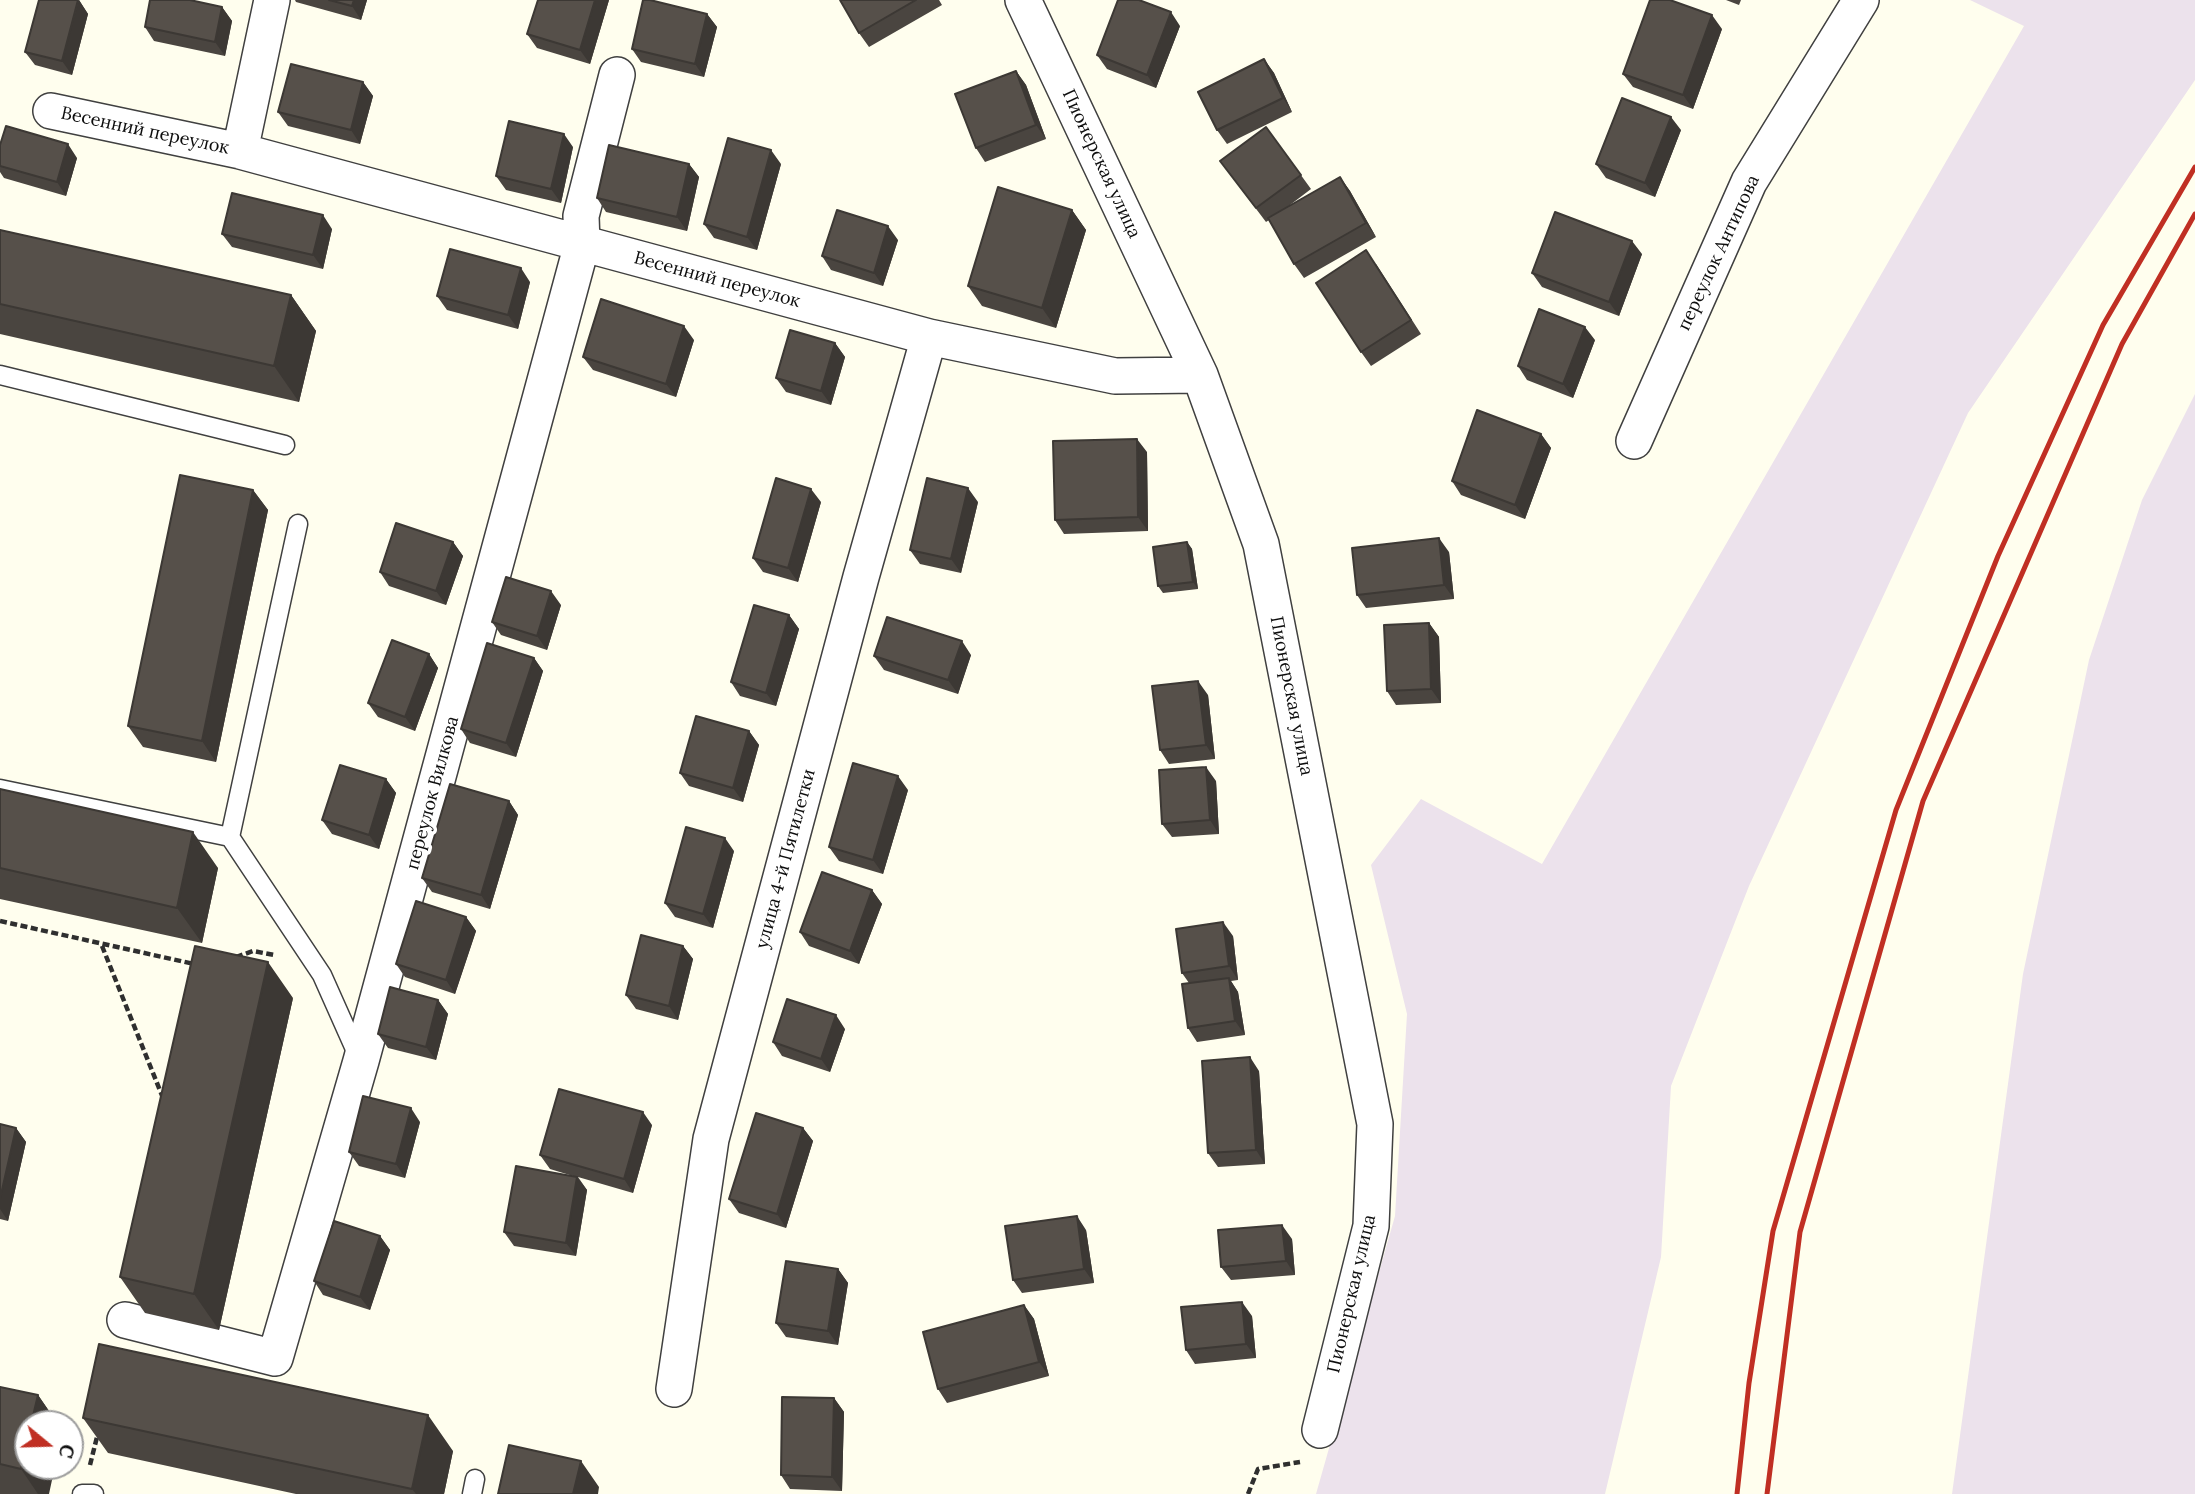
<!DOCTYPE html>
<html>
<head>
<meta charset="utf-8">
<style>
  body { margin:0 }
  #map { position:relative; width:2195px; height:1494px; overflow:hidden; background:#fffeee; font-family:Lora,serif }
  canvas { display:block }
  .north { position:absolute; left:14px; top:1410px; width:70px; height:70px; box-sizing:border-box; background:#fff; border:2px solid #9e9e9e; border-radius:50%; rotate:109deg; font-size:19px; font-weight:700; line-height:28px; text-align:center; color:#0d0d0d }
  .north::after { content:''; display:block; margin:auto; width:24px; height:32px; background:#c02f23; clip-path:polygon(50% 0,100% 100%,50% 72%,0 100%) }
</style>
</head>
<body>
<div id="map">
<canvas width="2195" height="1494"></canvas>
<div class="north">С</div>
</div>
<script>
const c = document.querySelector('canvas').getContext('2d');
c.lineJoin = 'round';
function fill(path, color) { c.fillStyle = color; c.fill(path, 'evenodd'); }
const shape = rows => new Path2D(rows.map(r => 'M' + r).join(''));
function strokePath(path, color, width, dash) { c.strokeStyle = color; c.lineWidth = width; c.lineCap = dash ? 'butt' : 'round'; c.setLineDash(dash || []); c.stroke(path); }
function drawText(font, color, halo, rows, align = 'center') {
  c.font = font + ' Lora,serif'; c.lineWidth = 7; c.setLineDash([]); c.textBaseline = 'middle'; c.strokeStyle = halo; c.fillStyle = color; for (const [text, x, y, turn = 0] of rows) {
    c.save(); c.translate(x, y); c.rotate((+turn || 0) * Math.PI / 180); c.textAlign = isNaN(turn) ? turn : align; if (halo) c.strokeText(text, 0, 0); c.fillText(text, 0, 0); c.restore();
  }
}
const industrial = shape([
  [1970,0,2195,0,2195,80,1968,413,1749,886,1671,1086,1661,1257,1605,1494,1316,1494,1395,1216,1407,1014,1371,865,1421,799,1542,864,2024,26],
  [2195,394,2195,1494,1952,1494,2023,974,2089,660,2142,500]
]);
const path = shape([
  [0,921,194,964],
  [102,946,163,1098],
  [236,957,253,951,274,955],
  [90,1465,98,1433],
  [1248,1494,1258,1469,1300,1462]
]);
const service = shape([
  [0,375,285,445],
  [0,789,230,837,322,975,359,1058],
  [230,837,298,524],
  [82,1494,94,1494],
  [472,1494,475,1479]
]);
const minor = shape([
  [1023,0,1200,375,1261,544,1375,1124,1371,1226,1320,1430],
  [51,111,240,151,929,337,1115,376,1200,375],
  [240,151,272,0],
  [1634,441,1749,182,1861,0],
  [125,1320,275,1358,361,1061,582,244,581,216,617,75],
  [674,1389,711,1139,861,577,929,337]
]);
const rail = shape([
  [1737,1494,1749,1383,1773,1231,1896,810,1998,556,2103,325,2195,167],
  [1767,1494,1800,1232,1923,801,2122,344,2195,214]
]);
const wall = shape([
  [79,0,88,14,72,75,35,65,25,52],
  [295,0,367,0,361,20,296,2],
  [609,0,590,64,537,48,527,34],
  [840,0,939,0,942,5,869,47,859,33],
  [1726,0,1741,0,1739,5],
  [222,7,232,21,225,56,154,41,145,27],
  [707,14,717,27,704,77,641,62,632,49],
  [1180,26,1156,88,1107,69,1097,55],
  [1722,29,1693,109,1633,87,1623,74],
  [1264,59,1274,73,1292,112,1227,144,1217,130],
  [1016,71,1026,85,1046,139,985,162,976,148],
  [363,82,373,96,360,144,288,126,278,112],
  [1266,127,1311,189,1286,208,1340,177,1350,191,1376,237,1304,278,1294,264,1269,220,1266,222,1220,161],
  [1681,130,1655,197,1606,178,1596,164],
  [0,145,77,158,66,196,4,178,0,172],
  [573,147,561,203,506,190,496,176],
  [689,164,699,177,687,231,606,212,597,198],
  [781,164,757,250,714,238,704,224],
  [1072,210,1086,230,1056,328,982,306,968,286],
  [332,229,323,269,232,247,222,234],
  [0,230,291,295,316,331,299,402,0,334],
  [898,240,883,286,831,270,822,256],
  [1642,254,1619,316,1542,287,1532,273],
  [1376,264,1421,334,1371,366,1361,352],
  [530,282,518,329,447,310,437,296],
  [694,340,676,397,593,370,583,357],
  [1595,340,1573,398,1527,380,1518,366],
  [835,343,845,357,831,405,786,392,776,378],
  [1541,434,1551,448,1525,519,1461,495,1452,481],
  [1147,452,1148,531,1064,534,1055,520],
  [253,490,268,510,216,762,143,747,128,726],
  [821,502,798,582,763,572,753,558],
  [978,502,961,573,920,564,910,550],
  [453,542,463,556,446,605,389,586,380,572],
  [1187,542,1192,549,1198,589,1163,593,1158,586],
  [1449,552,1454,599,1366,608,1357,595],
  [561,605,547,650,501,635,492,622],
  [789,615,799,629,776,706,740,696,731,682],
  [1429,623,1439,637,1441,703,1396,705,1387,691],
  [429,654,438,668,415,731,378,717,368,703],
  [971,655,958,694,884,670,874,656],
  [534,658,543,671,516,757,470,743,461,729],
  [1208,695,1215,759,1169,764,1160,750],
  [749,731,759,745,743,802,689,786,680,773],
  [386,779,396,793,379,849,332,834,322,820],
  [1216,781,1219,834,1172,837,1162,824],
  [0,789,218,868,202,943,0,899],
  [908,790,883,874,839,861,829,847],
  [509,801,518,815,490,909,432,892,422,878],
  [734,851,713,928,675,917,665,903],
  [872,890,882,904,859,964,809,946,800,932],
  [466,917,476,931,455,994,405,977,396,964],
  [1233,936,1238,980,1231,981,1238,992,1245,1035,1197,1042,1188,1028,1189,983,1182,973],
  [683,946,693,959,678,1020,636,1009,626,995],
  [293,998,219,1330,145,1313,120,1277],
  [438,1000,448,1014,436,1060,388,1048,378,1034],
  [845,1029,830,1072,782,1056,773,1042],
  [1259,1071,1265,1164,1218,1167,1208,1153],
  [420,1122,405,1178,359,1166,349,1152],
  [0,1124,16,1128,26,1142,8,1221,0,1219],
  [652,1125,633,1193,578,1177,587,1190,576,1256,514,1246,504,1232,573,1176,550,1169,540,1155],
  [803,1128,813,1141,786,1228,739,1213,729,1199],
  [1086,1230,1094,1283,1022,1293,1013,1280],
  [380,1236,390,1250,370,1310,323,1295,314,1281],
  [1292,1239,1295,1275,1231,1280,1221,1267],
  [838,1269,848,1283,838,1345,786,1337,776,1323],
  [1024,1305,1034,1319,1049,1376,947,1403,938,1389],
  [1252,1316,1256,1358,1195,1364,1186,1350],
  [0,1387,38,1395,58,1424,28,1424,49,1494,0,1494],
  [834,1398,844,1412,842,1491,790,1489,781,1475],
  [83,1418,453,1451,444,1494,296,1494,108,1453]
]);
const shadedWall = shape([
  [79,0,88,14,72,75,62,61],
  [354,0,367,0,361,20,352,6],
  [595,0,609,0,590,64,580,50],
  [222,7,232,21,225,56,215,42],
  [1171,12,1180,26,1156,88,1147,75],
  [707,14,717,27,704,77,695,64],
  [1712,15,1722,29,1693,109,1683,95],
  [1264,59,1274,73,1292,112,1283,98],
  [1016,71,1026,85,1046,139,1036,125],
  [363,82,373,96,360,144,351,130],
  [1671,117,1681,130,1655,197,1645,183],
  [564,134,573,147,561,203,551,189],
  [68,144,77,158,66,196,57,182],
  [771,150,781,164,757,250,747,237],
  [689,164,699,177,687,231,677,217],
  [1340,177,1350,191,1376,237,1366,223],
  [1072,210,1086,230,1056,328,1042,308],
  [323,215,332,229,323,269,313,255],
  [888,226,898,240,883,286,874,273],
  [1632,241,1642,254,1619,316,1609,302],
  [521,268,530,282,518,329,508,315],
  [291,295,316,331,299,402,274,366],
  [684,326,694,340,676,397,666,384],
  [1585,327,1595,340,1573,398,1563,384],
  [835,343,845,357,831,405,821,391],
  [1541,434,1551,448,1525,519,1515,505],
  [1137,439,1147,452,1148,531,1138,517],
  [968,488,978,502,961,573,951,559],
  [811,489,821,502,798,582,788,568],
  [253,490,268,510,216,762,202,741],
  [1439,538,1449,552,1454,599,1444,585],
  [453,542,463,556,446,605,436,591],
  [1187,542,1192,549,1198,589,1193,582],
  [551,591,561,605,547,650,537,636],
  [789,615,799,629,776,706,766,693],
  [1429,623,1439,637,1441,703,1431,689],
  [962,641,971,655,958,694,948,680],
  [429,654,438,668,415,731,405,717],
  [534,658,543,671,516,757,506,743],
  [1198,681,1208,695,1215,759,1206,745],
  [749,731,759,745,743,802,733,788],
  [1206,767,1216,781,1219,834,1210,820],
  [898,776,908,790,883,874,873,860],
  [386,779,396,793,379,849,369,835],
  [509,801,518,815,490,909,481,895],
  [193,832,218,868,202,943,177,908],
  [725,838,734,851,713,928,703,914],
  [872,890,882,904,859,964,850,951],
  [466,917,476,931,455,994,446,980],
  [1223,922,1233,936,1238,980,1229,966],
  [683,946,693,959,678,1020,669,1006],
  [268,962,293,998,219,1330,194,1294],
  [1229,978,1238,992,1245,1035,1235,1021],
  [438,1000,448,1014,436,1060,426,1047],
  [836,1015,845,1029,830,1072,821,1059],
  [1250,1057,1259,1071,1265,1164,1256,1150],
  [411,1108,420,1122,405,1178,396,1164],
  [643,1112,652,1125,633,1193,624,1179],
  [16,1128,26,1142,8,1221,0,1209,0,1199],
  [803,1128,813,1141,786,1228,777,1214],
  [577,1177,587,1190,576,1256,566,1243],
  [1077,1216,1086,1230,1094,1283,1084,1269],
  [1282,1225,1292,1239,1295,1275,1286,1261],
  [380,1236,390,1250,370,1310,360,1297],
  [838,1269,848,1283,838,1345,828,1331],
  [1242,1302,1252,1316,1256,1358,1246,1344],
  [1024,1305,1034,1319,1049,1376,1039,1362],
  [38,1395,58,1424,31,1424],
  [834,1398,844,1412,842,1491,832,1477],
  [428,1415,453,1451,444,1494,416,1494,412,1489],
  [28,1438,28,1466,55,1466,49,1494,38,1494,21,1469],
  [581,1461,599,1487,598,1494,573,1494]
]);
const building = shape([
  [39,0,78,0,62,61,25,52,39,0],
  [150,0,190,0,222,7,215,42,145,27,150,0],
  [329,0,354,0,352,6,329,0],
  [538,0,595,0,580,50,527,34,538,0],
  [643,0,650,0,707,14,695,64,632,49,643,0],
  [840,0,916,0,859,33,840,0],
  [1118,0,1139,0,1171,12,1147,75,1097,55,1118,0],
  [1650,0,1670,0,1712,15,1683,95,1623,74,1650,0],
  [1264,59,1283,98,1217,130,1198,92,1264,59],
  [291,64,363,82,351,130,278,112,291,64],
  [1016,71,1036,125,976,148,955,94,1016,71],
  [1622,98,1671,117,1645,183,1596,164,1622,98],
  [509,121,564,134,551,189,496,176,509,121],
  [6,126,68,144,57,182,0,166,0,145,6,126],
  [1266,127,1301,175,1256,208,1220,161,1266,127],
  [728,138,771,150,747,237,704,224,728,138],
  [609,145,689,164,677,217,597,198,609,145],
  [1340,177,1366,223,1294,264,1268,218,1340,177],
  [998,187,1072,210,1042,308,968,286,998,187],
  [232,193,323,215,313,255,222,234,232,193],
  [837,210,888,226,874,273,822,256,837,210],
  [1555,212,1632,241,1609,302,1532,273,1555,212],
  [0,230,291,295,274,366,0,304,0,230],
  [450,249,521,268,508,315,437,296,450,249],
  [1366,250,1411,320,1361,352,1316,283,1366,250],
  [601,299,684,326,666,384,583,357,601,299],
  [1539,309,1585,327,1563,384,1518,366,1539,309],
  [790,330,835,343,821,391,776,378,790,330],
  [1477,410,1541,434,1515,505,1452,481,1477,410],
  [1137,439,1138,517,1055,520,1053,441,1137,439],
  [180,475,253,490,202,741,128,726,180,475],
  [776,478,811,489,788,568,753,558,776,478],
  [927,478,968,488,951,559,910,550,927,478],
  [396,523,453,542,436,591,380,572,396,523],
  [1439,538,1444,585,1357,595,1352,548,1439,538],
  [1187,542,1193,582,1158,586,1153,547,1187,542],
  [506,577,551,591,537,636,492,622,506,577],
  [754,605,789,615,766,693,731,682,754,605],
  [887,617,962,641,948,680,874,656,887,617],
  [1429,623,1431,689,1387,691,1384,625,1429,623],
  [392,640,429,654,405,717,368,703,392,640],
  [487,643,534,658,506,743,461,729,487,643],
  [1198,681,1206,745,1160,750,1152,686,1198,681],
  [696,716,749,731,733,788,680,773,696,716],
  [853,763,898,776,873,860,829,847,853,763],
  [340,765,386,779,369,835,322,820,340,765],
  [1206,767,1210,820,1162,824,1159,770,1206,767],
  [450,784,509,801,481,895,422,878,450,784],
  [0,789,193,832,177,908,0,868,0,789],
  [686,827,725,838,703,914,665,903,686,827],
  [822,872,872,890,850,951,800,932,822,872],
  [416,901,466,917,446,980,396,964,416,901],
  [1223,922,1229,966,1182,973,1176,929,1223,922],
  [641,935,683,946,669,1006,626,995,641,935],
  [195,946,268,962,194,1294,120,1277,195,946],
  [1229,978,1235,1021,1188,1028,1182,984,1229,978],
  [390,987,438,1000,426,1047,378,1034,390,987],
  [787,999,836,1015,821,1059,773,1042,787,999],
  [1250,1057,1256,1150,1208,1153,1202,1061,1250,1057],
  [559,1089,643,1112,624,1179,540,1155,559,1089],
  [363,1096,411,1108,396,1164,349,1152,363,1096],
  [756,1113,803,1128,777,1214,729,1199,756,1113],
  [0,1124,16,1128,0,1199,0,1124],
  [516,1166,577,1177,566,1243,504,1232,516,1166],
  [1077,1216,1084,1269,1013,1280,1005,1226,1077,1216],
  [334,1221,380,1236,360,1297,314,1281,334,1221],
  [1282,1225,1286,1261,1221,1267,1218,1230,1282,1225],
  [786,1261,838,1269,828,1331,776,1323,786,1261],
  [1242,1302,1246,1344,1186,1350,1181,1307,1242,1302],
  [1024,1305,1039,1362,938,1389,923,1332,1024,1305],
  [99,1344,428,1415,412,1489,83,1418,99,1344],
  [0,1387,38,1395,31,1424,28,1424,28,1438,21,1469,0,1464,0,1387],
  [782,1397,834,1398,832,1477,781,1475,782,1397],
  [509,1445,581,1461,573,1494,498,1494,509,1445]
]);
const streetNames = [
  ["Весенний переулок",145,131,12],
  ["Пионерская улица",1101,164,65],
  ["переулок Антипова",1719,253,-65],
  ["Весенний переулок",717,280,15],
  ["Пионерская улица",1291,696,79],
  ["переулок Вилкова",433,793,-75],
  ["улица 4-й Пятилетки",786,859,-75],
  ["Пионерская улица",1352,1294,-77]
];
fill(industrial, '#ece2ec');
strokePath(service, '#404040', 21);
strokePath(minor, '#404040', 38);
strokePath(path, '#2f2f2f', 4.5, [7, 3.5]);
strokePath(service, '#fff', 18);
strokePath(minor, '#fff', 35);
strokePath(rail, '#c02f23', 5);
fill(wall, '#4a4540');
fill(shadedWall, '#3c3834');
fill(building, '#56504a');
strokePath(building, '#3c3834', 2);
drawText('18px', '#0d0d0d', '#fff', streetNames);
</script>
</body>
</html>
